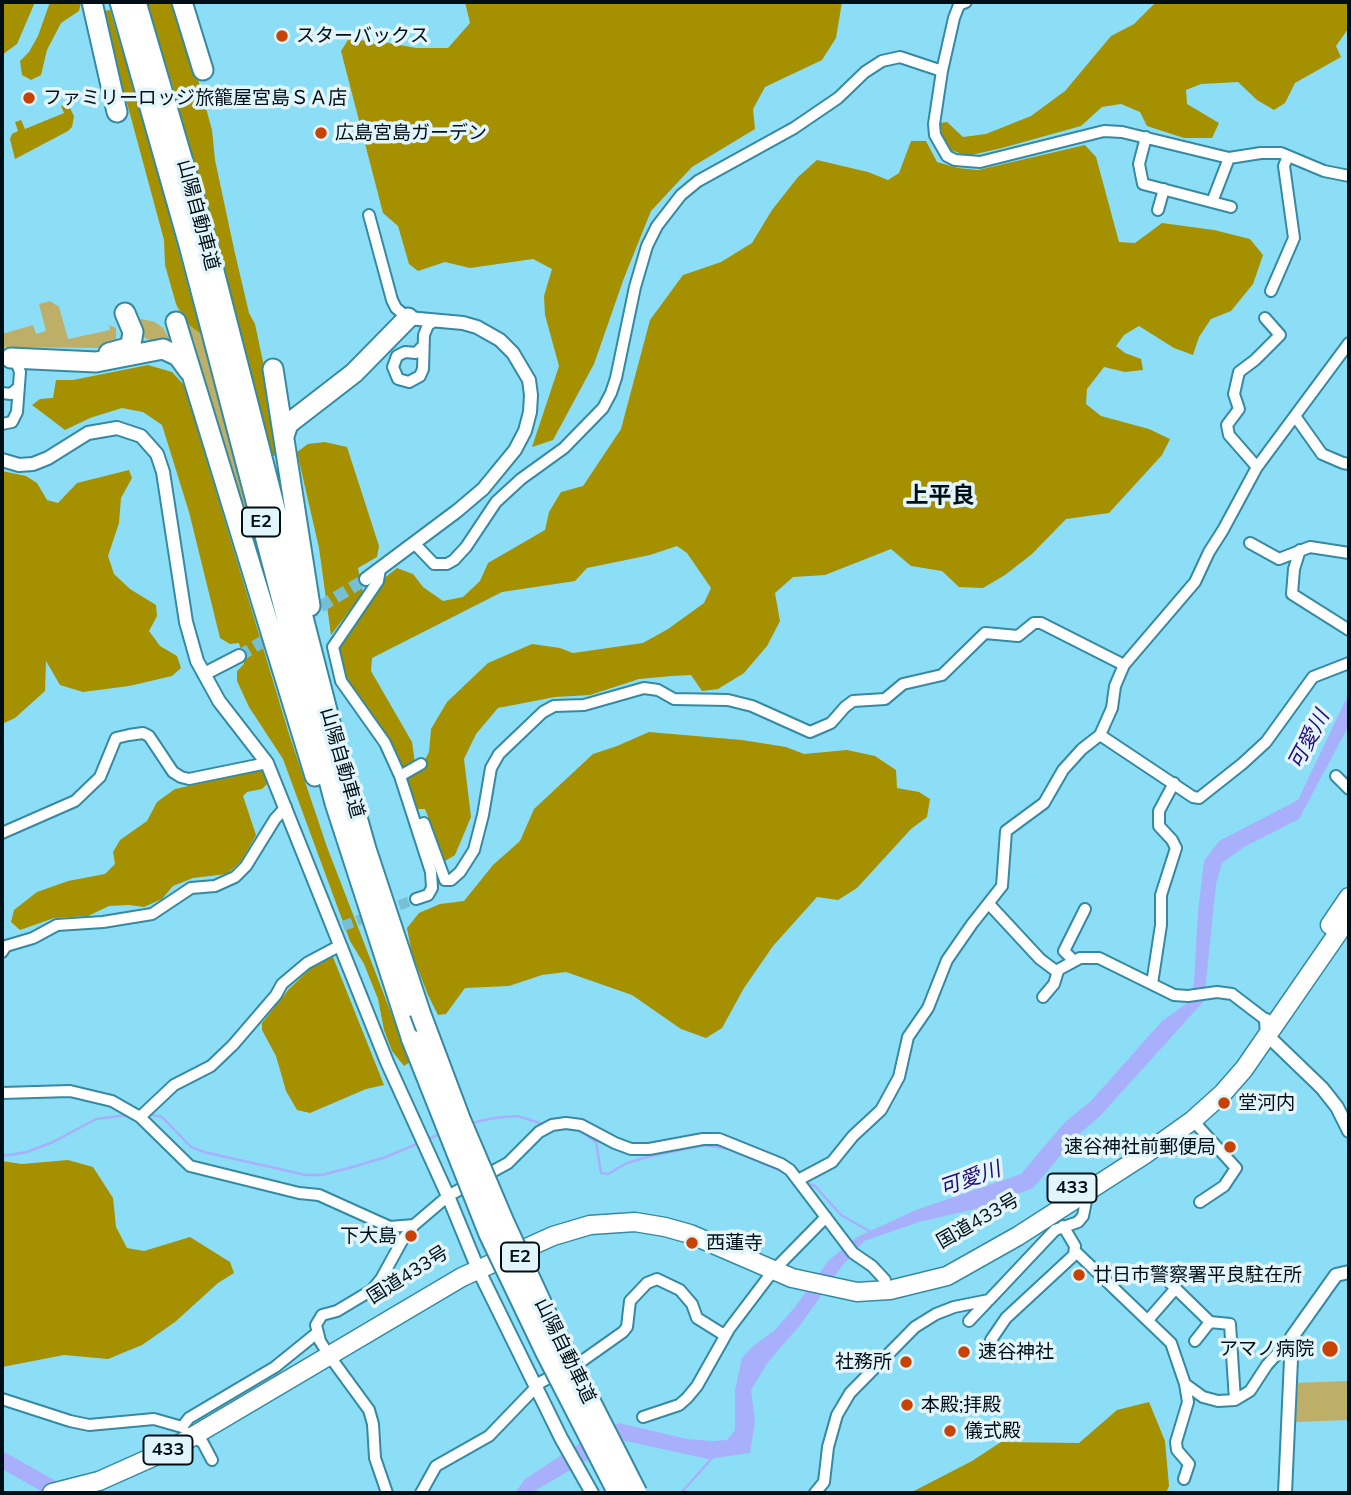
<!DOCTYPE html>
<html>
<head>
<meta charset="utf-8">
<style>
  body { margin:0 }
  #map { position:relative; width:1351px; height:1495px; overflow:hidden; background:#8cdef7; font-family:Mulish,sans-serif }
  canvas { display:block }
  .frame { position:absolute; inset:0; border:4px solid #000f15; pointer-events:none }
</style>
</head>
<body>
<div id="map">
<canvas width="1351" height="1495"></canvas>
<div class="frame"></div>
</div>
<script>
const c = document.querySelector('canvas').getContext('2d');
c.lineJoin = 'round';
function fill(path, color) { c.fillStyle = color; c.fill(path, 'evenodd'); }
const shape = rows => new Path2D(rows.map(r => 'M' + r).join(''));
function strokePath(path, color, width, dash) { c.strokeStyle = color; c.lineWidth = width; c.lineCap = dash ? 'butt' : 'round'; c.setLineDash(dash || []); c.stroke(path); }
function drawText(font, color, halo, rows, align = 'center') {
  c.font = font + ' Mulish,"Noto Sans JP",sans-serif'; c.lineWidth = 7; c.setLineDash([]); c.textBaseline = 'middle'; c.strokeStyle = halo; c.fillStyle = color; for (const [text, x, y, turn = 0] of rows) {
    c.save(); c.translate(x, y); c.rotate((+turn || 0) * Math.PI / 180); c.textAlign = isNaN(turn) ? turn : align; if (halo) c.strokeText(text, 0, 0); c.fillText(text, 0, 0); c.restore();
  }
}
const green = shape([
  [50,301,59,307,68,339,110,330,109,325,116,328,116,341,109,348,2,347,2,334,33,325,36,334,46,331,39,304],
  [176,304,189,325,201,334,217,386,292,681],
  [142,319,155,322,163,328,174,347,156,343,139,335,134,320],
  [1349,1381,1349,1420,1293,1422,1294,1383]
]);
const forest = shape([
  [2,2,35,2,17,44,2,55],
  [50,2,81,2,79,11,61,23,47,50,41,75,31,80,22,75,20,61,29,52,38,36],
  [146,2,175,2,198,79,212,130,215,160,234,249,249,313,255,324,282,451,272,457,211,224,172,84],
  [465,2,842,2,836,38,822,60,765,87,753,109,755,129,692,167,651,211,624,278,594,364,553,440,532,447,559,366,545,315,544,296,552,269,533,259,470,268,445,262,418,271,409,264,398,226,383,213,341,51,348,40,378,41,416,48,448,48,470,23],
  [1156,2,1349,2,1348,29,1336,46,1341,57,1295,83,1285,103,1274,110,1257,100,1238,82,1201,84,1186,90,1187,104,1219,123,1212,138,1184,138,1147,126,1140,112,1121,104,1102,107,1081,126,1002,148,967,156,951,150,943,138,940,123,947,122,963,137,986,134,1031,116,1065,91,1111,36,1134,24],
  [110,10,150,144,201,334,189,325,176,304,165,265,164,240,127,103,119,95,102,17,104,11],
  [68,104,74,116,72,127,68,131,15,159,10,139,12,134,18,131,15,122,21,120,25,129,64,113,61,106],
  [911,141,926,141,937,162,958,168,978,170,1085,145,1096,157,1119,242,1135,243,1162,223,1214,230,1250,239,1263,255,1253,284,1231,311,1211,319,1199,337,1193,355,1174,348,1139,326,1124,335,1116,346,1125,353,1141,359,1143,370,1125,372,1104,367,1087,389,1086,404,1101,416,1149,429,1170,439,1162,455,1109,513,1066,519,1032,554,1005,575,983,588,959,587,942,571,911,566,891,549,825,575,793,577,775,593,780,621,767,646,744,673,718,689,702,691,691,675,672,676,639,679,590,695,555,697,498,708,476,734,464,759,471,817,455,855,445,861,425,809,415,809,406,778,421,767,429,752,431,729,447,702,488,663,532,644,560,648,573,653,643,643,668,629,704,603,711,588,687,553,677,546,650,555,587,568,575,581,502,592,372,658,371,671,412,742,415,763,402,769,344,680,337,647,382,580,397,568,413,574,423,587,443,601,463,597,480,581,488,563,545,530,549,512,561,492,583,486,621,429,650,320,683,275,721,262,752,243,772,210,798,177,817,160,868,172,888,180,899,173],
  [148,365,172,372,184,385,289,734,327,847,410,1062,404,1066,392,1051,384,1030,378,999,364,964,350,941,283,759,249,707,237,681,237,671,244,664,239,643,230,644,220,638,189,512,162,425,143,412,122,408,90,418,65,430,32,405,40,399,53,398,56,380,73,380],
  [325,442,347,447,379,546,377,557,358,568,363,593,331,635,319,548,297,452,308,444],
  [129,470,132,478,121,498,119,523,108,556,114,574,130,589,156,605,157,616,149,631,160,646,177,656,181,668,172,676,129,686,83,692,60,685,46,661,45,691,15,718,2,724,2,471,26,476,37,483,47,500,58,503,77,483],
  [649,732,742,740,786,747,804,754,847,750,875,756,896,770,897,788,919,792,930,799,927,817,911,829,857,888,838,900,817,897,773,946,744,988,722,1028,706,1038,681,1029,632,995,566,972,542,975,509,986,465,988,446,1014,438,1015,428,995,412,954,407,928,419,913,440,904,464,901,493,865,520,841,534,809,593,754,617,746],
  [262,770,268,773,271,780,262,789,247,792,243,796,256,835,242,860,227,874,193,878,173,886,162,899,144,907,129,905,109,906,88,916,54,918,20,930,11,922,14,910,37,892,68,881,105,874,115,864,113,852,120,840,147,821,157,802,175,789],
  [333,957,384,1085,366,1089,310,1113,297,1110,286,1091,276,1056,262,1030,262,1023,289,989,311,968],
  [68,1160,93,1167,113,1198,116,1227,127,1248,144,1251,190,1237,230,1262,234,1273,218,1283,175,1322,142,1345,108,1359,64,1355,2,1367,2,1161,22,1164],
  [1149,1402,1165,1441,1169,1486,1166,1493,910,1493,972,1461,1001,1442,1079,1443,1117,1410]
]);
const water = shape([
  [1349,693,1349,725,1299,819,1244,847,1222,863,1216,884,1204,1001,1100,1116,1077,1136,1033,1188,979,1208,919,1222,864,1241,842,1266,801,1324,768,1362,751,1390,755,1421,750,1453,708,1459,621,1440,602,1449,589,1459,531,1493,515,1493,525,1479,580,1443,619,1423,687,1439,712,1441,727,1440,735,1430,735,1390,742,1358,753,1346,774,1331,795,1307,829,1260,857,1237,916,1210,1021,1174,1065,1122,1091,1101,1162,1021,1190,1001,1194,982,1198,912,1204,861,1219,841,1298,800]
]);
const stream = shape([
  [147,1114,162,1117,191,1147,204,1152,306,1175,322,1175,349,1168,386,1157,419,1143],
  [471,1123,494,1118,517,1116,543,1124],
  [563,1128,580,1131,596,1142,601,1173,608,1174,627,1163,651,1156,705,1145,728,1149,786,1173],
  [426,1140,442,1133],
  [2,1156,27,1152,53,1142,96,1119,127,1115],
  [804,1182,815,1186,841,1215,871,1232],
  [681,1493,713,1457]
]);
const river = shape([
  [2,1460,61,1493]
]);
const minorTunnel = shape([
  [343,926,416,899]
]);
const tertiaryTunnel = shape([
  [305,616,366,579],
  [239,656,277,633]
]);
const minor = shape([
  [966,2,959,5,954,18,942,71,934,124,935,135,947,156,955,160,980,162,1104,131,1122,132,1229,158,1261,153,1281,153,1324,171,1349,176],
  [1146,137,1139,164,1143,184,1231,207],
  [1212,202,1229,158],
  [1158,210,1164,189],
  [369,215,392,300,396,308,408,318],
  [1271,291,1294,238,1284,166,1288,156],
  [423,346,416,353,405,352,397,356,393,367,398,379,409,382,420,376,423,369,424,335,428,325,434,321],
  [2,393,11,394,19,387],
  [1295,416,1322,454,1343,463,1349,464],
  [2,424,12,422,17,412,20,372,17,364,11,358],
  [1257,467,1229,435,1227,425,1239,409,1234,394,1239,372,1255,360,1280,335,1265,318],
  [414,543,434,564,447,564,454,560,466,547,496,502,521,479,564,448,603,408,611,393,616,378,635,287,647,246,657,226,681,195,698,181,794,128,838,98,865,72,882,61,900,57,942,71],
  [1250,543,1279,559,1310,547,1349,553],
  [1300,550,1294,569,1292,594,1349,630],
  [380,569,378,581,333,647,341,681,385,743,400,776,431,872,432,888,428,895,416,899],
  [1100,735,1193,797,1199,798,1242,764,1266,742,1313,677,1349,663],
  [400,776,421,764],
  [1336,776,1349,789],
  [416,826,424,823,445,880,451,880,460,872,474,850,483,815,491,768,499,754,543,712,554,706,584,705,644,688,658,690,674,699,728,700,752,706,810,732,831,723,845,707,853,701,885,699,903,684,942,675,985,633,1018,636,1034,623,1041,623,1124,665],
  [2,833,75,801,100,777,116,738,129,735,143,733,149,736,173,772,181,777,189,779,267,763],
  [989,904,1040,959,1056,971,1080,958,1099,958,1174,995,1188,996,1217,992,1232,994,1266,1020],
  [2,952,6,946,33,938,57,925,103,922,152,914,191,888,215,886,235,877,246,866,275,819,286,807],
  [1073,960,1064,951,1085,909],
  [1152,984,1161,925,1161,895,1176,848,1172,840,1159,826,1159,811,1174,783],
  [1043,997,1054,984,1058,971],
  [2,1093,70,1091,112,1101,140,1117,190,1166,299,1193,319,1195,390,1227,414,1225,448,1196,508,1163,539,1132,552,1125,566,1123,581,1125,615,1143,631,1149,649,1149,703,1139,719,1139,781,1164,790,1170,853,1253,872,1266,885,1280],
  [140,1117,174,1085,211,1066,233,1045,276,995,282,984,307,963,339,946],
  [1197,1125,1236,1168,1224,1186,1200,1202],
  [798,1180,832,1162,853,1136,881,1110,899,1077,908,1037,928,1008,947,960,972,924,1002,886,1006,831,1044,803,1063,770,1082,749,1100,735,1112,708,1115,686,1124,665,1195,582,1209,552,1223,530,1257,467,1349,343],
  [1075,1251,1171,1343,1185,1384,1188,1402,1176,1442,1177,1450,1189,1464,1184,1479],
  [1168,1281,1210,1322,1230,1324,1235,1400],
  [1148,1320,1176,1288],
  [969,1321,987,1302],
  [1195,1341,1210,1322],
  [991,1345,991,1340,1006,1318,1074,1255,1075,1246,1063,1226],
  [1185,1384,1203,1397,1218,1401,1235,1400,1250,1391,1267,1365,1277,1354,1291,1344],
  [2,1399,70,1421,89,1425,154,1419,182,1427,189,1418,275,1367,317,1333],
  [643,1417,679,1405,687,1398,697,1386,728,1331],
  [189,1433,203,1443,212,1460],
  [387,1493,375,1458,373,1424,369,1410,328,1354,320,1341,316,1325,322,1315,337,1311,372,1290,381,1279,403,1239,414,1225],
  [421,1493,436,1466,489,1436,541,1382,582,1361,623,1332,627,1327,630,1301,647,1283,657,1279,680,1290,692,1304,697,1318,721,1333,726,1333,773,1271,826,1217],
  [815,1493,824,1482,828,1447,837,1415,850,1393,915,1327,936,1314,954,1307,989,1300,1055,1230,1078,1222,1083,1216,1086,1201,1078,1185]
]);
const tertiary = shape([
  [2,460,19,465,33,464,48,458,88,433,117,428,141,436,157,454,163,472,186,622,197,661,219,701,267,763,387,1062,448,1196,478,1269,561,1438,592,1493],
  [366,579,457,511,483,489,515,450,525,431,530,412,531,395,529,380,513,353,500,340,477,327,463,323,408,318],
  [204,674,239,656],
  [1266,1020,1267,1035,1322,1088,1337,1107,1349,1131],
  [1285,1493,1292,1337,1336,1275,1349,1272]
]);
const trunk = shape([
  [1330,925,1349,897],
  [52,1493,99,1481,173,1448,462,1277,553,1236,590,1225,635,1222,665,1227,690,1234,792,1278,857,1292,890,1290,947,1276,1018,1236,1144,1155,1193,1120,1223,1093,1244,1069,1349,917]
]);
const motorway = shape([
  [92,2,117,112],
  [120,2,189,245,335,803,412,1040],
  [136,2,206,240,331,726,366,849,420,1012],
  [182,2,203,70],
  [176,322,315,776],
  [109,353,127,348,131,344,133,332,125,313],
  [11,358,96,362,163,349,178,356,189,371],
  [273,369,310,606],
  [284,436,288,424,354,373,408,318]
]);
const motorwayBridge = shape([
  [420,1012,461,1121,504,1222,552,1326,637,1493],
  [412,1040,489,1234,545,1351,618,1493]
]);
const markers = [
  [282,36,7,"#c84204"],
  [29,98,7,"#c84204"],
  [321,133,7,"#c84204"],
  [1224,1103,7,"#c84204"],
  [1230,1147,7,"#c84204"],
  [411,1236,7,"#c84204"],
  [692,1243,7,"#c84204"],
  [1079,1275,7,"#c84204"],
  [1330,1349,9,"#c84204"],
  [964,1352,7,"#c84204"],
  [906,1362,7,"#c84204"],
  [907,1405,7,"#c84204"],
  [950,1431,7,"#c84204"]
];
const shields = [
  [261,522,38],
  [1072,1188,49],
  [520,1257,38],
  [168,1450,49]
];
const shieldNames = [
  ["E2",261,522],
  ["433",1072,1188],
  ["E2",520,1257],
  ["433",168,1450]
];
const poiNames = [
  ["スターバックス",296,36],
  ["ファミリーロッジ旅籠屋宮島ＳＡ店",43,98],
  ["広島宮島ガーデン",335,133],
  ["堂河内",1238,1103],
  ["速谷神社前郵便局",1216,1147,"right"],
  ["下大島",397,1236,"right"],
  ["西蓮寺",706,1243],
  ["廿日市警察署平良駐在所",1093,1275],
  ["アマノ病院",1314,1349,"right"],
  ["速谷神社",978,1352],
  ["社務所",892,1362,"right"],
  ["本殿;拝殿",921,1405],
  ["儀式殿",964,1431]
];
const streetNames = [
  ["山陽自動車道",198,215,75],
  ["山陽自動車道",342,763,74],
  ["国道433号",978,1221,-30],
  ["国道433号",408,1275,-32],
  ["山陽自動車道",565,1351,64]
];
const waterNames = [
  ["可愛川",1309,740,-62],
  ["可愛川",970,1179,-19]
];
const quarterNames = [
  ["上平良",940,496]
];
fill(green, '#bdaf67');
fill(forest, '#a59001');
fill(water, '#a8b0fc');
strokePath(stream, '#a8b0fc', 2.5);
strokePath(river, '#a8b0fc', 16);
strokePath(minorTunnel, '#77bfd5', 10, [10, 5]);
strokePath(tertiaryTunnel, '#77bfd5', 12, [12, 6]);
strokePath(minor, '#358aa1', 14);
strokePath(tertiary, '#358aa1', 16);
strokePath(trunk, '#358aa1', 21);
strokePath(motorway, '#358aa1', 23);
strokePath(minor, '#fff', 10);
strokePath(tertiary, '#fff', 12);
strokePath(trunk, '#fff', 18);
strokePath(motorway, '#fff', 19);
strokePath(motorwayBridge, '#358aa1', 23, []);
strokePath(motorwayBridge, '#fff', 19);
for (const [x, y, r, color] of markers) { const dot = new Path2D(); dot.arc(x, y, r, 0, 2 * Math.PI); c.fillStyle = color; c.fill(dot); strokePath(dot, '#e2f5fb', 2.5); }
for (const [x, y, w] of shields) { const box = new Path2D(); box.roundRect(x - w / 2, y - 14.5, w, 29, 5); c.fillStyle = '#e2f5fb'; c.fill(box); strokePath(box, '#000f15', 2); }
drawText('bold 18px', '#000f15', null, shieldNames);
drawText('19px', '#000f15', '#e2f5fb', poiNames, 'left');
drawText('19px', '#000f15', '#e2f5fb', streetNames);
drawText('italic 21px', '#230a79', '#e2f5fb', waterNames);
drawText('bold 23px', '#000f15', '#e2f5fb', quarterNames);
</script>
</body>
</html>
